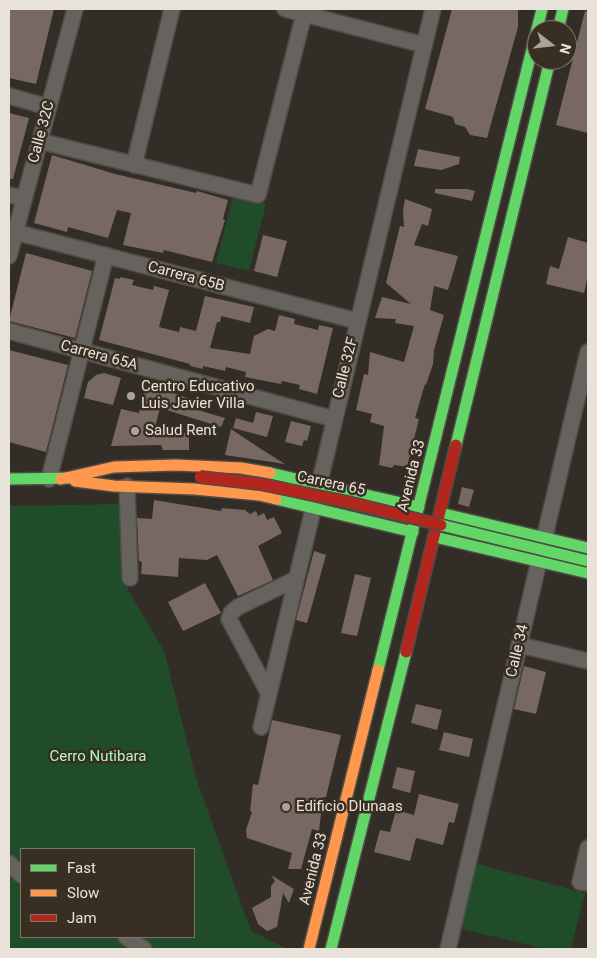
<!DOCTYPE html>
<html>
<head>
<meta charset="utf-8">
<style>
  body { margin:0 }
  #map { position:relative; width:597px; height:958px; overflow:hidden; background:#332d27; font-family:Roboto,sans-serif }
  canvas { display:block }
  .frame { position:absolute; inset:0; border:10px solid #e8e2db; pointer-events:none }
  .legend { position:absolute; left:20px; top:848px; width:175px; height:90px; box-sizing:border-box; background:#382e22; border:1px solid #7e766c; margin:0; padding:6px 9px; list-style:none; font-size:15px; color:#e8e2db }
  .legend li { display:flex; align-items:center; gap:10px; height:25px }
  .legend b { width:25px; border:1px solid #7e766c }
  .north { position:absolute; left:527px; top:20px; width:50px; height:50px; box-sizing:border-box; background:#382e22; border:1px solid #7e766c; border-radius:50%; rotate:106deg; font-size:14px; font-weight:700; line-height:20px; text-align:center; color:#e8e2db }
  .north::after { content:''; display:block; margin:auto; width:18px; height:22px; background:#a9a39c; clip-path:polygon(50% 0,100% 100%,50% 72%,0 100%) }
</style>
</head>
<body>
<div id="map">
<canvas width="597" height="958"></canvas>
<div class="frame"></div>
<ul class="legend">
<li><b style="height:6px;background:#63d668"></b>Fast</li>
<li><b style="height:6px;background:#ff974d"></b>Slow</li>
<li><b style="height:6px;background:#b3261e"></b>Jam</li>
</ul>
<div class="north">N</div>
</div>
<script>
const c = document.querySelector('canvas').getContext('2d');
c.lineJoin = 'round';
function fill(path, color) { c.fillStyle = color; c.fill(path, 'evenodd'); }
const shape = rows => new Path2D(rows.map(r => 'M' + r).join(''));
function strokePath(path, color, width, dash) { c.strokeStyle = color; c.lineWidth = width; c.lineCap = dash ? 'butt' : 'round'; c.setLineDash(dash || []); c.stroke(path); }
function drawText(font, color, halo, rows, align = 'center') {
  c.font = font + ' Roboto,sans-serif'; c.lineWidth = 5; c.setLineDash([]); c.textBaseline = 'middle'; c.strokeStyle = halo; c.fillStyle = color; for (const [text, x, y, turn = 0] of rows) {
    c.save(); c.translate(x, y); c.rotate((+turn || 0) * Math.PI / 180); c.textAlign = isNaN(turn) ? turn : align; if (halo) c.strokeText(text, 0, 0); c.fillText(text, 0, 0); c.restore();
  }
}
const green = shape([
  [233,197,266,204,249,271,216,263],
  [122,504,128,590,164,651,197,781,251,931,287,949,9,949,9,506],
  [21,849,194,849,194,937,21,937],
  [474,863,585,893,571,948,573,949,546,949,458,928]
]);
const building = shape([
  [9,9,54,9,36,84,9,78],
  [452,9,518,9,518,27,487,138,470,135,465,127,455,124,453,117,425,109],
  [585,11,588,12,588,133,556,125],
  [9,113,29,118,13,179,9,179],
  [418,149,460,157,459,164,441,170,414,166],
  [52,155,115,174,196,193,197,191,228,200,223,219,225,220,212,262,164,250,163,253,123,245,131,213,117,210,108,238,68,227,67,232,34,223],
  [435,189,467,189,475,191,472,201,435,193],
  [405,199,432,209,428,226,422,224,414,245,458,256,448,290,434,286,430,310,444,315,434,350,433,364,426,385,425,384,415,418,419,419,407,467,394,465,392,468,379,465,384,426,370,422,372,414,356,410,364,374,368,375,370,352,404,362,414,326,395,323,396,319,375,318,382,297,411,304,386,283,400,226,404,227,403,210],
  [263,235,287,241,277,277,254,271],
  [568,237,588,243,588,275,584,293,546,284,550,266,559,269],
  [26,253,92,271,75,338,9,321],
  [120,277,134,280,132,285,153,290,154,286,169,290,159,327,179,332,180,327,196,331,205,296,254,307,250,323,221,316,220,322,217,322,210,348,250,354,254,336,268,329,275,331,279,315,295,319,294,324,318,330,319,325,333,328,317,394,299,389,300,385,282,381,281,384,245,377,246,372,226,367,225,371,203,366,203,369,190,366,190,364,99,340,115,278,120,279],
  [9,350,68,365,46,452,9,442],
  [104,373,121,378,113,405,84,398,88,382,96,375],
  [147,384,200,402,198,410,225,418,221,427,160,408,155,427,189,434,189,450,163,450,161,445,111,446,121,409,139,413],
  [256,412,273,416,267,437,233,428,236,418,253,423],
  [291,421,311,426,307,441,304,440,302,446,285,442],
  [231,429,261,449,285,464,225,455],
  [462,487,474,490,469,507,458,504],
  [154,500,221,511,222,508,245,510,250,514,256,511,258,516,264,513,267,520,274,517,282,533,258,546,273,580,238,596,217,555,207,560,179,558,178,577,141,574,142,562,139,561,137,518,152,519],
  [314,551,326,555,307,623,296,620],
  [355,574,371,578,357,636,341,633],
  [205,583,221,613,183,631,168,602],
  [524,666,546,672,536,714,514,709],
  [416,704,442,710,437,730,411,723],
  [272,720,341,735,326,797,323,797,319,831,312,829,301,869,288,869,292,853,247,838,246,830,252,812,250,811,253,784,258,785],
  [444,732,473,739,469,757,439,750],
  [397,767,415,771,410,793,392,788],
  [419,794,459,804,454,823,449,822,443,845,416,838,410,861,374,852,380,830,390,832,396,810,414,815],
  [271,875,294,889,289,903,283,893,277,927,267,931,258,924,252,908,271,897,271,886,275,881]
]);
const street = shape([
  [285,9,424,45],
  [9,96,48,107],
  [39,141,258,195,304,14],
  [134,165,172,9],
  [9,195,24,198],
  [15,232,357,321],
  [9,256,75,9],
  [9,331,334,419],
  [49,479,106,255],
  [127,486,130,578],
  [520,645,588,661],
  [269,694,229,619,231,613,238,607,296,579],
  [261,727,433,9],
  [588,848,580,882,588,883],
  [9,863,21,875],
  [126,937,144,949],
  [448,949,588,352]
]);
const fast = shape([
  [558,30,563,9],
  [456,445,550,60],
  [270,473,419,507],
  [9,479,73,478],
  [276,499,413,532],
  [440,513,588,548],
  [435,537,588,573],
  [378,670,542,9],
  [331,949,406,652]
]);
const slow = shape([
  [61,479,114,467,176,465,241,468,270,473],
  [75,481,114,486,194,489,259,495,276,499],
  [309,949,378,670]
]);
const jam = shape([
  [406,652,456,445]
]);
const fastBridge = shape([
  [441,525,588,561]
]);
const jamBridge = shape([
  [200,477,260,484,348,502,441,525]
]);
const markers = [
  [131,396,5,"#a9a39c"],
  [135,431,5,"#a9a39c"],
  [286,807,5,"#a9a39c"]
];
const streetNames = [
  ["Calle 32C",42,132,-75],
  ["Carrera 65B",186,277,15],
  ["Carrera 65A",99,356,15],
  ["Calle 32F",346,368,-76],
  ["Avenida 33",412,476,-76],
  ["Carrera 65",331,484,12],
  ["Calle 34",518,651,-77],
  ["Avenida 33",314,869,-76]
];
const poiNames = [
  ["Centro Educativo",141,387],
  ["Luis Javier Villa",141,404],
  ["Salud Rent",145,431],
  ["Edificio Dlunaas",296,807]
];
const parkNames = [
  ["Cerro Nutibara",98,757]
];
fill(green, '#214c2a');
fill(building, '#786862');
strokePath(street, '#4f4b45', 18);
strokePath(fast, '#4f4b45', 14);
strokePath(slow, '#4f4b45', 14);
strokePath(jam, '#4f4b45', 14);
strokePath(street, '#66625d', 15);
strokePath(fast, '#63d668', 11);
strokePath(slow, '#ff974d', 11);
strokePath(jam, '#b3261e', 11);
strokePath(fastBridge, '#4f4b45', 14, []);
strokePath(jamBridge, '#4f4b45', 14, []);
strokePath(fastBridge, '#63d668', 11);
strokePath(jamBridge, '#b3261e', 11);
for (const [x, y, r, color] of markers) { const dot = new Path2D(); dot.arc(x, y, r, 0, 2 * Math.PI); c.fillStyle = color; c.fill(dot); strokePath(dot, '#382e22', 2); }
drawText('15px', '#e8e2db', '#382e22', streetNames);
drawText('15px', '#e8e2db', '#382e22', poiNames, 'left');
drawText('15px', '#abfab8', '#382e22', parkNames);
</script>
</body>
</html>
